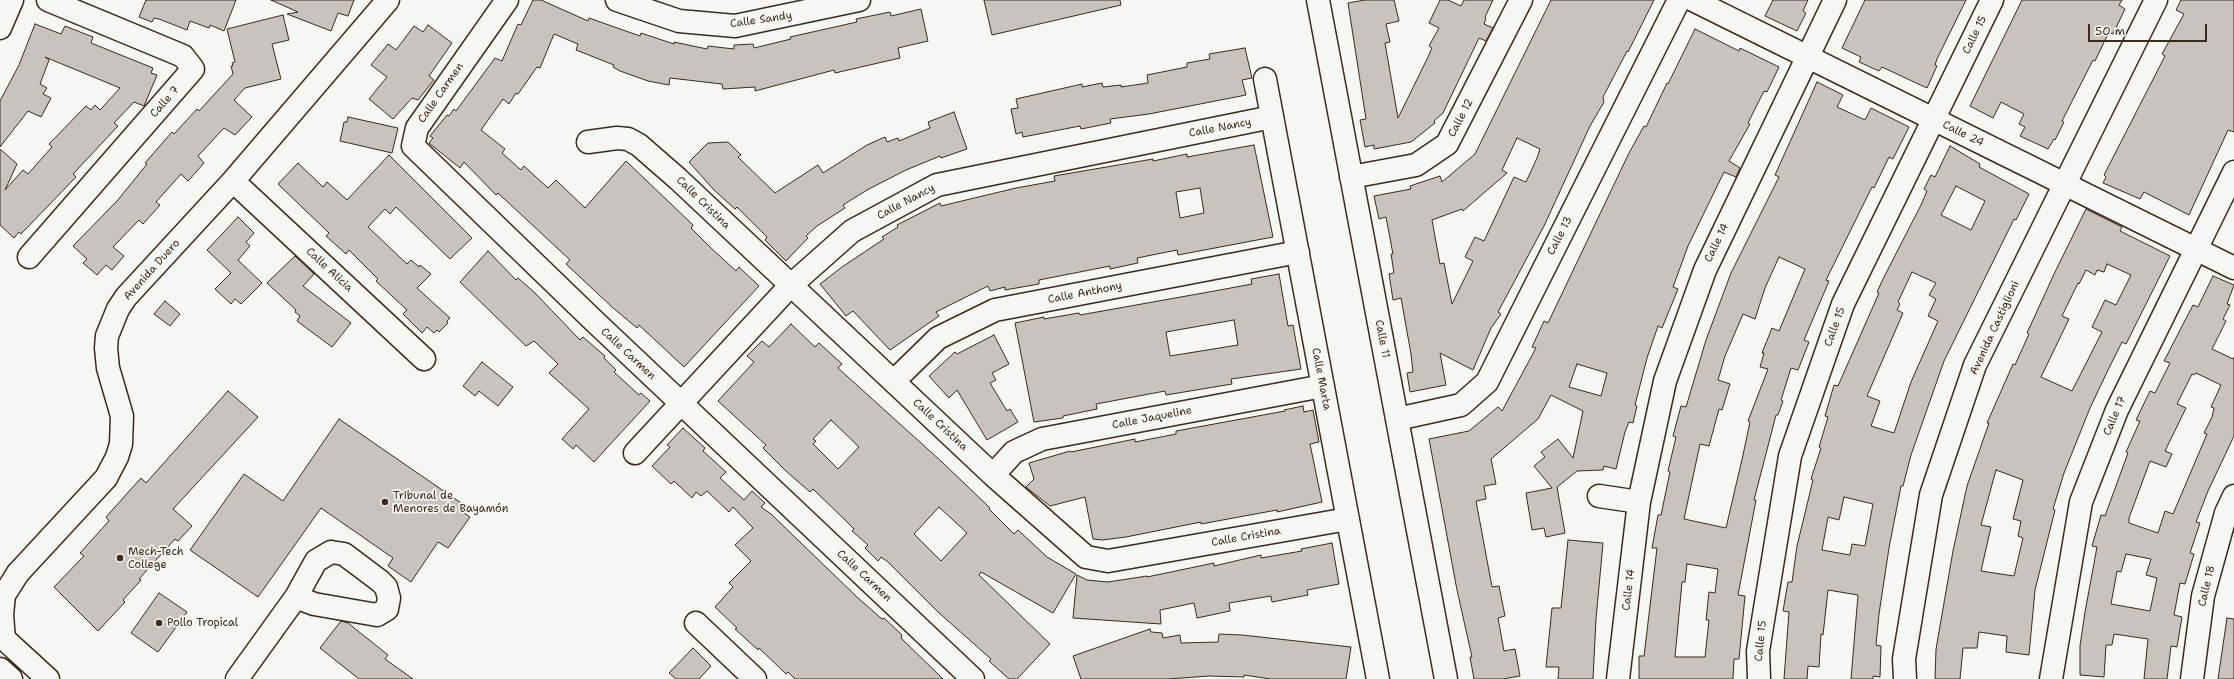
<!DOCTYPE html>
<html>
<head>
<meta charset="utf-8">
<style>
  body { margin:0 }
  #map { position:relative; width:2234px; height:679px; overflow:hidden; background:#f6f6f2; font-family:"Shantell Sans",sans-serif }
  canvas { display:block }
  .scale { position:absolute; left:2088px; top:24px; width:119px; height:18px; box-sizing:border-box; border:2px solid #3b2a1e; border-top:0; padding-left:5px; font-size:12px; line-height:14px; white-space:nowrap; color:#3b2a1e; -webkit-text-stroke:3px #f6f6f2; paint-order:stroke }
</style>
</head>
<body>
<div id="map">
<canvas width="2234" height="679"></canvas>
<div class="scale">50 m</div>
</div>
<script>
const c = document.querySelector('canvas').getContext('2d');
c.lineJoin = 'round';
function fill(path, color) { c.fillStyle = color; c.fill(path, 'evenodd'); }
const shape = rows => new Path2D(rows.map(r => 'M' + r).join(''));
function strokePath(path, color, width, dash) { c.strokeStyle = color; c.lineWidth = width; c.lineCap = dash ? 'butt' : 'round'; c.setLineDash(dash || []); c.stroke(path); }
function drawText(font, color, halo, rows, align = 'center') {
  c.font = font + ' "Shantell Sans",sans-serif'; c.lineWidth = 3.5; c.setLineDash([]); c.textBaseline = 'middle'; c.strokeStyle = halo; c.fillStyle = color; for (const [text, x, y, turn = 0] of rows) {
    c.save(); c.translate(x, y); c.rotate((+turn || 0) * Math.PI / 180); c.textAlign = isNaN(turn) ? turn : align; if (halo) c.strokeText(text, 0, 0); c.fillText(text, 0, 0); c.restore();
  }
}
const building = shape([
  [146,0,236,0,224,31,210,25,209,28,190,21,187,30,159,19,154,18,152,22,139,17,146,0],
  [271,0,354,0,348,16,338,13,331,31,287,14,298,12,271,0],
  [533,0,541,0,588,21,589,18,640,36,641,33,674,44,674,42,707,49,708,46,734,49,734,45,753,44,754,48,791,39,790,37,857,22,856,19,890,12,891,16,921,9,928,41,898,48,900,58,835,73,834,70,755,91,755,87,723,89,722,84,670,78,669,85,648,81,620,71,613,67,614,65,576,50,578,44,554,34,540,68,537,67,518,94,516,93,509,104,503,99,481,130,505,149,502,153,521,170,524,166,548,188,556,180,585,208,626,161,693,225,691,228,710,247,736,271,739,267,759,286,684,367,639,325,637,328,612,307,566,264,570,260,498,193,496,195,464,162,460,168,429,143,433,138,430,136,447,115,449,116,454,109,456,111,495,58,502,61,518,24,521,25,533,0],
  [984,0,1120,0,1121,5,992,35,984,0],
  [1365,0,1394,0,1399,21,1386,24,1390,42,1385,43,1398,118,1428,57,1432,48,1429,46,1439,28,1429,23,1440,0,1448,0,1461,6,1464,0,1493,0,1485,17,1486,18,1484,24,1493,28,1486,41,1479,38,1443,113,1434,121,1435,123,1411,142,1374,149,1374,145,1365,147,1360,120,1366,119,1348,3,1365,0],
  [1551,0,1654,0,1628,52,1627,51,1603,97,1604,102,1590,126,1544,226,1498,312,1501,314,1491,328,1473,370,1440,353,1446,385,1410,392,1407,373,1413,372,1411,354,1401,298,1393,300,1389,274,1394,273,1391,254,1393,254,1386,217,1379,219,1374,196,1411,189,1410,186,1440,176,1442,182,1475,154,1551,0],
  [1517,138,1540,149,1537,158,1526,182,1514,177,1484,241,1475,237,1465,257,1473,261,1452,304,1444,263,1440,264,1432,220,1462,209,1463,211,1507,173,1502,170,1517,138],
  [1773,0,1808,0,1803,11,1806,13,1797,31,1765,16,1773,0],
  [1865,0,1966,0,1937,59,1935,65,1937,66,1927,88,1882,67,1879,71,1859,62,1861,57,1842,48,1865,0],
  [2022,0,2122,0,2119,5,2125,9,2113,34,2109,32,2095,61,2093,60,2062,121,2064,122,2055,140,2054,139,2048,149,2020,136,2025,127,2019,124,2024,114,2001,102,1993,118,1970,106,2022,0],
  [2181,0,2234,0,2234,132,2228,130,2189,215,2144,192,2140,199,2103,183,2106,177,2104,175,2165,56,2162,54,2184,14,2176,10,2181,0],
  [283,15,289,40,272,44,281,79,245,88,234,100,252,117,235,135,224,128,198,156,204,163,188,181,181,174,156,202,160,205,143,224,139,220,113,247,124,256,112,270,106,265,97,275,83,263,87,259,73,246,117,201,147,164,145,163,172,132,174,134,197,109,199,111,233,74,231,66,233,66,232,63,235,62,227,29,283,15],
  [35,24,61,34,65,26,93,37,91,43,153,68,151,73,157,75,144,106,134,102,114,123,118,126,73,174,76,177,21,234,19,232,14,238,0,225,0,149,17,164,5,190,23,170,28,174,52,147,49,144,86,106,91,110,95,105,100,110,120,88,45,57,49,60,40,84,47,88,43,94,51,98,41,117,28,111,0,147,0,101,19,65,35,24],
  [428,25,452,43,429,76,434,80,418,100,412,98,393,119,369,99,387,77,371,65,388,44,396,50,414,26,423,32,428,25],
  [1695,29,1739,51,1740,48,1779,67,1767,92,1764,91,1748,123,1750,124,1729,161,1740,168,1736,177,1724,172,1688,246,1673,287,1678,289,1662,328,1658,326,1647,358,1635,405,1637,406,1633,423,1629,422,1625,432,1616,469,1604,466,1603,470,1577,471,1557,487,1565,533,1546,537,1544,528,1532,530,1526,493,1552,488,1534,466,1545,457,1541,452,1558,439,1573,458,1583,411,1551,395,1538,419,1491,459,1496,484,1484,486,1486,499,1476,501,1492,587,1499,586,1505,616,1498,618,1504,651,1515,649,1520,676,1503,679,1474,679,1470,657,1472,657,1457,590,1429,439,1469,431,1498,407,1502,411,1536,348,1532,347,1544,321,1548,323,1629,153,1644,126,1646,127,1667,83,1668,84,1695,29],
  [1577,364,1607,373,1601,396,1569,387,1577,364],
  [1245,48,1252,78,1242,80,1246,95,1149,114,1110,119,1111,123,1081,129,1080,126,1023,137,1022,132,1016,134,1011,109,1018,108,1016,99,1082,84,1082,87,1102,83,1103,87,1121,85,1121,87,1148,83,1147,75,1187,67,1187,63,1210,59,1209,54,1245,48],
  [1817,82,1843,95,1837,107,1865,120,1871,108,1909,127,1893,159,1889,157,1874,188,1872,187,1826,280,1829,281,1804,340,1809,342,1798,370,1791,368,1781,400,1783,401,1778,415,1776,415,1754,500,1756,500,1738,595,1745,596,1739,659,1734,659,1733,679,1639,679,1639,656,1644,656,1657,548,1652,548,1658,515,1661,515,1670,472,1668,471,1676,437,1673,436,1681,406,1686,407,1706,340,1731,273,1779,177,1775,175,1817,82],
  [1779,257,1805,269,1779,331,1772,328,1762,353,1764,353,1760,367,1768,369,1748,421,1750,422,1743,455,1726,528,1684,519,1700,444,1709,446,1719,409,1722,410,1730,384,1718,380,1725,356,1743,314,1755,319,1765,288,1779,257],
  [1687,564,1718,569,1715,593,1709,592,1706,620,1709,620,1705,657,1675,657,1682,582,1685,582,1687,564],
  [954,112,967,149,941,158,940,156,906,170,867,190,843,205,845,208,817,226,806,236,808,238,786,261,765,240,767,237,737,207,735,209,714,190,689,162,708,143,728,142,741,155,738,157,775,193,818,165,823,173,867,145,885,137,887,142,898,138,899,141,930,128,928,122,954,112],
  [348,117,398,128,392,153,340,141,344,122,347,122,348,117],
  [1254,145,1273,237,1178,255,1177,250,1137,258,1138,263,1110,269,1110,266,1039,280,1039,284,1005,290,1005,287,990,291,988,286,936,312,939,316,890,350,853,311,846,316,820,284,842,267,884,239,882,237,898,227,897,225,940,203,941,206,1016,188,1055,181,1054,176,1153,159,1153,161,1187,154,1187,157,1254,145],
  [1200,188,1204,213,1180,218,1176,192,1200,188],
  [1950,146,1980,164,1979,167,2029,194,2016,220,2014,219,1944,361,1911,455,1903,486,1901,486,1889,548,1879,614,1876,645,1881,646,1880,677,1873,676,1873,679,1851,679,1858,595,1828,590,1823,635,1821,634,1819,667,1808,666,1807,679,1784,679,1789,612,1783,611,1788,582,1792,582,1797,546,1813,480,1811,479,1821,448,1819,447,1828,417,1825,416,1834,385,1838,386,1879,293,1877,292,1884,277,1921,205,1927,191,1924,189,1931,175,1935,177,1950,146],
  [1956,186,1985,201,1971,230,1941,215,1956,186],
  [1912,272,1936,283,1929,295,1936,299,1928,316,1938,321,1911,382,1894,433,1871,426,1880,401,1867,396,1903,313,1897,310,1900,304,1898,302,1912,272],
  [1844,497,1873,504,1865,546,1852,544,1850,555,1822,550,1828,517,1839,520,1844,497],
  [389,155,472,238,450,259,396,207,390,214,385,209,368,227,407,264,411,260,419,267,420,265,431,274,417,288,450,318,447,321,448,323,439,332,437,330,434,333,427,327,422,333,403,314,407,310,376,281,378,279,349,250,346,254,326,236,329,233,278,184,298,163,323,187,327,182,347,200,389,155],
  [2086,209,2122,227,2120,231,2170,256,2126,344,2122,342,2109,368,2090,408,2064,473,2053,509,2055,510,2035,590,2029,655,2006,652,2007,636,1979,632,1977,648,1963,648,1960,679,1935,679,1936,649,1953,551,1967,486,1989,423,1987,423,2013,364,2015,365,2029,334,2027,333,2055,272,2086,209],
  [2107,264,2131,275,2116,305,2105,300,2092,327,2102,332,2072,391,2041,377,2069,319,2062,316,2078,283,2079,284,2086,270,2095,275,2097,270,2104,272,2107,264],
  [1996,470,2023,480,2013,519,2021,521,2018,536,2023,538,2014,576,1981,571,1991,527,1981,525,1996,470],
  [238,217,254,233,246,242,250,246,238,260,262,283,241,304,235,299,231,304,215,289,231,273,207,250,238,217],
  [488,251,516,280,518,278,535,293,580,340,583,337,605,356,604,358,616,370,614,372,639,395,641,393,650,401,594,462,576,445,573,449,562,439,589,409,549,373,558,364,534,341,526,346,460,282,488,251],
  [295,256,314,274,303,286,351,323,332,347,297,321,300,316,295,312,296,310,267,283,295,256],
  [1279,274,1288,326,1293,325,1301,369,1231,379,1232,384,1166,395,1165,391,1096,404,1097,409,1063,416,1063,418,1034,422,1015,323,1044,317,1044,319,1079,313,1080,315,1220,290,1252,284,1251,279,1279,274],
  [1234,320,1238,345,1170,356,1166,332,1234,320],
  [2213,276,2234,285,2227,304,2230,305,2223,319,2226,321,2212,349,2233,359,2234,357,2234,436,2208,491,2196,522,2200,523,2190,553,2194,554,2185,584,2180,583,2174,615,2182,617,2177,647,2171,646,2167,679,2144,679,2148,639,2114,634,2112,645,2106,645,2104,677,2080,675,2080,646,2085,612,2097,547,2092,546,2101,515,2105,516,2128,453,2126,452,2140,421,2136,420,2150,391,2155,393,2170,363,2164,361,2193,305,2198,307,2213,276],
  [2196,373,2221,385,2211,407,2214,408,2212,417,2204,433,2207,434,2173,514,2165,511,2158,533,2129,523,2129,518,2150,461,2166,467,2172,454,2165,451,2186,408,2177,404,2192,374,2194,375,2196,373],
  [2126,554,2151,559,2146,575,2157,578,2150,611,2111,604,2117,571,2121,572,2126,554],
  [165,301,180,314,170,326,154,314,165,301],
  [791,324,815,347,819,343,842,364,838,368,942,462,990,508,989,509,1014,534,1018,530,1047,557,1076,574,1053,613,981,572,979,575,1050,644,1017,679,1009,679,989,661,991,659,938,612,888,562,881,557,878,561,865,548,868,545,852,531,854,529,843,518,813,489,810,492,787,472,763,448,766,445,718,401,754,362,747,356,762,341,769,347,791,324],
  [831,420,859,447,838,469,813,444,816,441,813,439,831,420],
  [939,507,967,533,941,561,914,534,939,507],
  [994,335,1009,364,992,373,996,380,990,383,1007,411,1010,409,1018,422,987,440,957,390,949,398,929,376,955,352,957,354,994,335],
  [482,362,513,387,498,406,479,391,475,396,463,386,482,362],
  [228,391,258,417,173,509,192,526,178,541,175,539,139,579,141,580,123,600,125,602,98,631,54,587,84,556,80,553,109,521,106,517,141,478,146,483,228,391],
  [1303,406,1304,412,1313,410,1319,442,1310,444,1322,502,1277,512,1277,510,1201,524,1201,522,1126,537,1102,540,1093,539,1085,497,1050,506,1026,487,1034,479,1029,463,1070,451,1071,452,1135,439,1135,442,1176,434,1176,431,1285,411,1284,410,1303,406],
  [339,419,464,505,461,511,470,517,448,548,438,542,411,582,388,566,393,558,321,508,258,597,190,550,244,474,283,501,339,419],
  [683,428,705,448,703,451,726,472,720,478,744,500,752,491,765,503,761,507,771,514,858,598,882,619,884,618,902,635,901,638,943,679,795,679,788,672,786,674,759,648,758,650,735,629,737,628,715,607,733,587,729,583,751,561,735,545,753,528,733,507,729,512,707,491,701,496,696,492,692,498,674,481,671,484,652,466,670,447,667,445,683,428],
  [1568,540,1603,543,1596,619,1593,679,1558,679,1559,667,1546,667,1552,608,1561,608,1568,540],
  [1332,543,1339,584,1307,590,1308,595,1272,602,1271,596,1229,603,1230,611,1197,618,1194,603,1160,610,1161,624,1073,618,1077,575,1087,580,1108,582,1147,576,1147,577,1214,563,1214,566,1261,555,1261,558,1302,551,1301,549,1332,543],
  [159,593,187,612,158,652,131,633,159,593],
  [2227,618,2234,619,2234,679,2218,679,2227,618],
  [341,621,348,623,388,655,385,659,413,679,359,679,320,648,341,621],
  [1150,629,1151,632,1162,633,1163,638,1180,635,1181,643,1218,642,1219,634,1242,635,1351,647,1346,679,1271,679,1244,675,1244,677,1209,676,1168,679,1081,679,1073,656,1150,629],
  [693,648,711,666,699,679,676,679,669,673,693,648]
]);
const minor = shape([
  [507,0,417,128,413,146,592,319,973,679],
  [617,0,679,21,735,26,859,0],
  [1318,0,1446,679],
  [1693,0,2234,268],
  [0,28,12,0],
  [1265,79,1378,679],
  [588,142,617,138,628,139,639,145,678,179,993,475,1086,557,1108,561,1348,519],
  [1351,177,1416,165,1447,144,1521,0],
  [233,181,424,359],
  [29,257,193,69,183,56,48,0],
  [894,381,938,338,995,310,1298,252],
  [1397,419,1461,405,1487,382,1679,0],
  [635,453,790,286,852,231,937,185,1272,117],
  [993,475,1014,452,1042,439,1323,386],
  [1599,496,1639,502],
  [331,552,344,554,380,581,386,587,389,598,387,609,377,615,314,604,296,597,316,561,331,552],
  [18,573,106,478,117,457,121,444,122,416,108,368,106,348,107,336,118,309,126,297,233,181,388,0],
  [696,623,755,679],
  [237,679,296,597],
  [1618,679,1639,502,1665,381,1705,270,1835,0],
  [1759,679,1758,651,1790,456,1843,304,1992,0],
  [1905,679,1904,659,1931,495,1975,365,2156,0],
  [2051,679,2081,502,2117,410,2234,172],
  [2192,679,2203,596,2226,513,2234,496]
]);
const major = shape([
  [0,635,48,679],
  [4,639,2,615,4,595,18,573],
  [0,669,11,679]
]);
const markers = [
  [385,502,4,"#3b2a1e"],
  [120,558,4,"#3b2a1e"],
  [159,623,4,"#3b2a1e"]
];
const streetNames = [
  ["Calle Sandy",761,20,-8],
  ["Calle 15",1975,35,-64],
  ["Calle Carmen",441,93,-55],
  ["Calle 7",165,102,-49],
  ["Calle 12",1461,118,-63],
  ["Calle Nancy",1220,128,-11],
  ["Calle 24",1963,134,26],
  ["Calle Nancy",906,202,-28],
  ["Calle Cristina",703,203,44],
  ["Calle 13",1560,236,-63],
  ["Calle 14",1717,243,-64],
  ["Avenida Duero",152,270,-48],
  ["Calle Alicia",329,270,43],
  ["Calle Anthony",1085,293,-11],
  ["Calle 15",1835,327,-70],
  ["Avenida Castiglioni",1995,328,-65],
  ["Calle 11",1382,339,79],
  ["Calle Carmen",628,354,43],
  ["Calle Marta",1321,379,79],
  ["Calle 17",2115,416,-67],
  ["Calle Jaqueline",1152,418,-11],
  ["Calle Cristina",940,425,43],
  ["Calle Cristina",1246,537,-10],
  ["Calle Carmen",864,576,43],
  ["Calle 18",2207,586,-77],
  ["Calle 14",1629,590,-83],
  ["Calle 15",1761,641,-84]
];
const poiNames = [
  ["Tribunal de",393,496],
  ["Menores de Bayamón",393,509],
  ["Mech-Tech",128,552],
  ["College",128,565],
  ["Pollo Tropical",167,623]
];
fill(building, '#c8c3be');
strokePath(building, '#3b2a1e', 1);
strokePath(minor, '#3b2a1e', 25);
strokePath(major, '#3b2a1e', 25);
strokePath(minor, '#f6f6f2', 22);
strokePath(major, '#f6f6f2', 22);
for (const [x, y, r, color] of markers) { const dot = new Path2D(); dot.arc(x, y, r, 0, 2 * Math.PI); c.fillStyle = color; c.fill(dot); strokePath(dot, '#f6f6f2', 1.5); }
drawText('11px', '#3b2a1e', '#f6f6f2', streetNames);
drawText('11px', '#3b2a1e', '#f6f6f2', poiNames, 'left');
</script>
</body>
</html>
